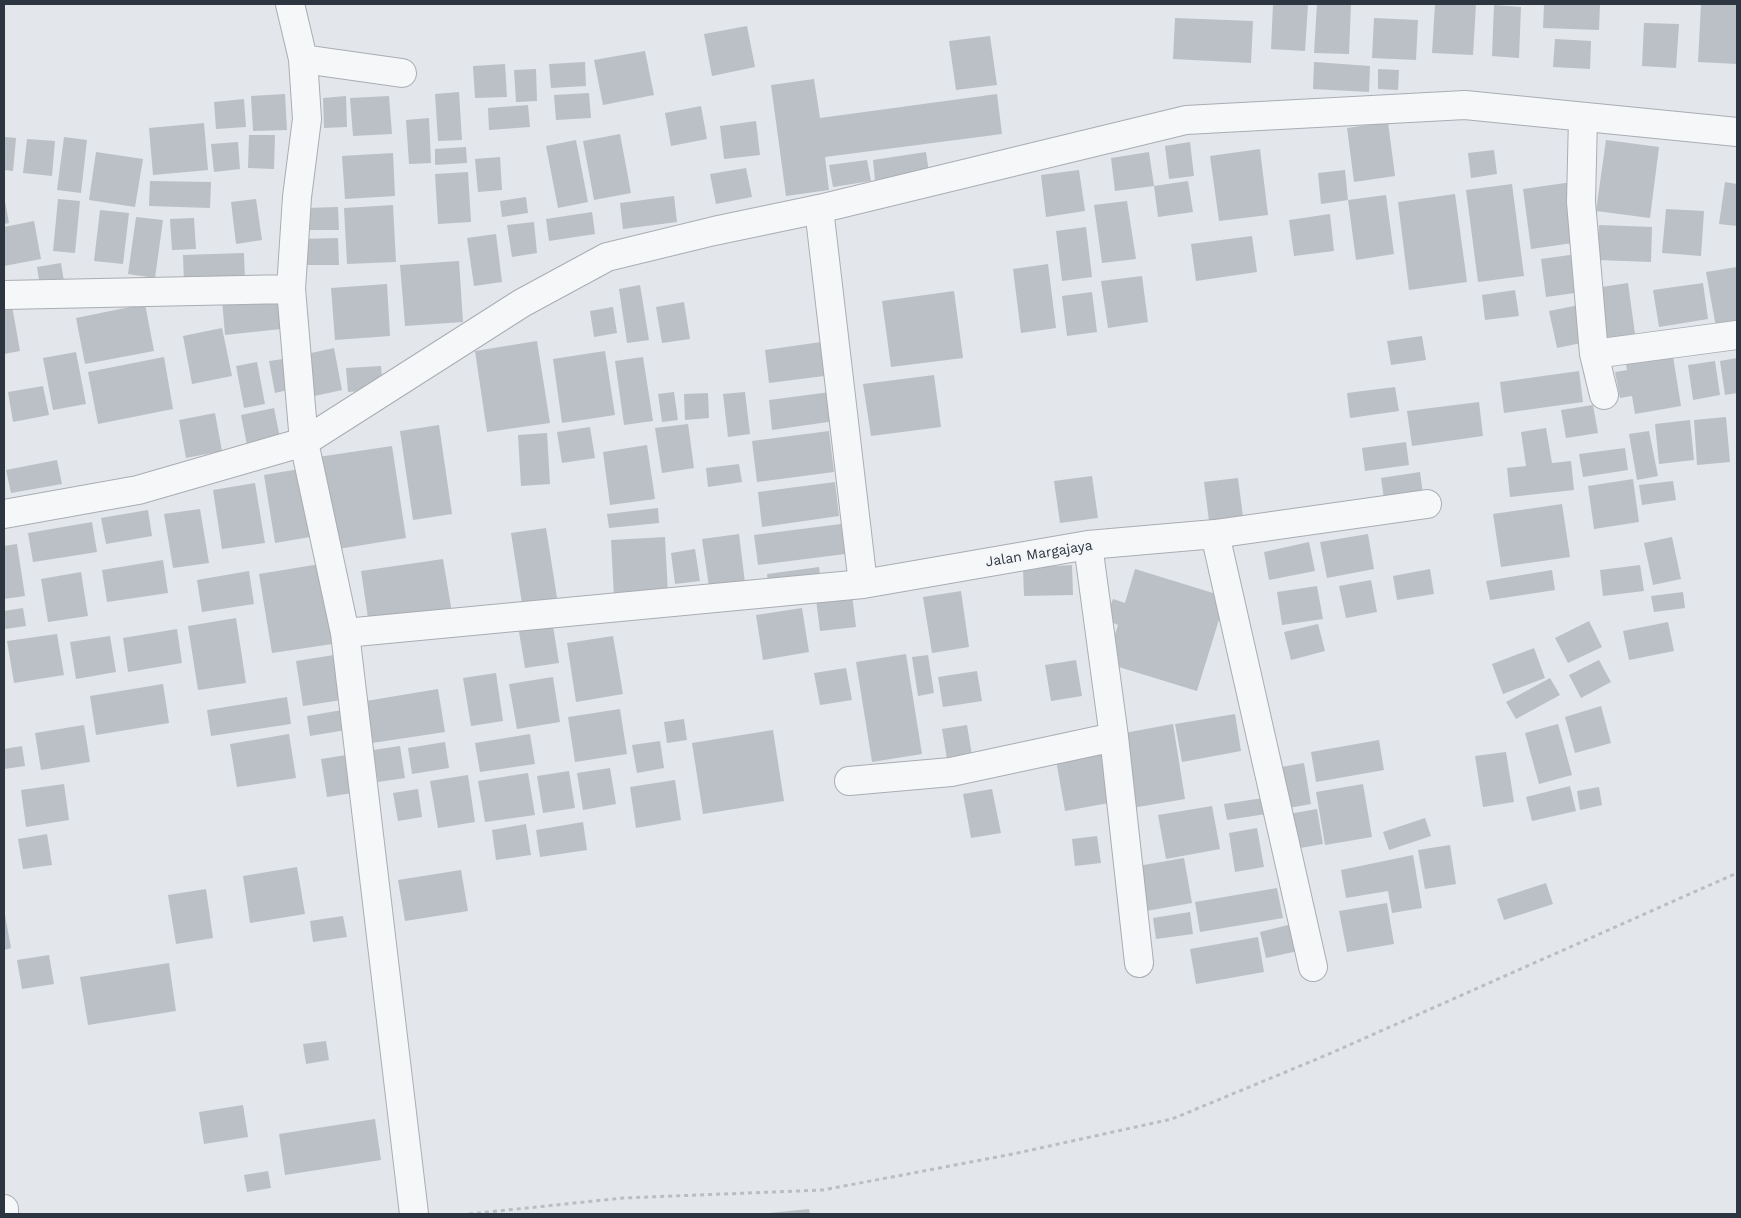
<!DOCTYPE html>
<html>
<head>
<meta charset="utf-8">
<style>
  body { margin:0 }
  #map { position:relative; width:1741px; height:1218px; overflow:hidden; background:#e3e6ea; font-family:"Work Sans",sans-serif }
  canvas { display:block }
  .frame { position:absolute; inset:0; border:5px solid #2d3540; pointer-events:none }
</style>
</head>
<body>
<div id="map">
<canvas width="1741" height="1218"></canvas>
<div class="frame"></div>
</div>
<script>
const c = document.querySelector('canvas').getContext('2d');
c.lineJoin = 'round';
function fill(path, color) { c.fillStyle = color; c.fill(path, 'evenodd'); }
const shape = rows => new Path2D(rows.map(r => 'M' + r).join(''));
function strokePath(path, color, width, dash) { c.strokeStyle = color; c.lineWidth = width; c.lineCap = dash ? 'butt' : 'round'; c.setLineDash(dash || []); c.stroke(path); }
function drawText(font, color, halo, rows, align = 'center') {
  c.font = font + ' "Work Sans",sans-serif'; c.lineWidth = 4.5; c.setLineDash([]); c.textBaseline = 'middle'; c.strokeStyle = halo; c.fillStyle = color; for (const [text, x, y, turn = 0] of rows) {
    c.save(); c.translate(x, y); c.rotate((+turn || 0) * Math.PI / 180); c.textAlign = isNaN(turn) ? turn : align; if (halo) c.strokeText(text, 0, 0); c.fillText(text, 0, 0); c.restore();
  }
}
const building = shape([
  [1273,4,1308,4,1305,51,1271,49],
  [1317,4,1351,4,1349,54,1314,53],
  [1435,4,1476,4,1473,55,1432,53],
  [1544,4,1600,4,1599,30,1543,28],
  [1701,4,1737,4,1737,64,1698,62],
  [1494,5,1521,7,1519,58,1492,56],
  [1175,18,1253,21,1251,63,1173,59],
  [1374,18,1418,20,1416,60,1372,58],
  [1644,23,1679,24,1676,68,1642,66],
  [747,26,755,67,712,76,704,34],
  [990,36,997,85,956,90,949,41],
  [1555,39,1591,41,1590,69,1553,67],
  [645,51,654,95,603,105,594,60],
  [585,62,586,86,551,88,549,64],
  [1314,62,1370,66,1369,92,1313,89],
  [505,64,507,97,475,98,473,66],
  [536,69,537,101,516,102,514,70],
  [1378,69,1399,70,1398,90,1378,89],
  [814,79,820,118,997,94,1002,134,825,157,829,190,786,196,771,85],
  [459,92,462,140,438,141,435,94],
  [589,93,591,118,556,120,554,95],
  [285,94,287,130,253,131,251,96],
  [346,96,347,127,324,128,323,98],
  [389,96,392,134,353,136,350,98],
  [244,99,246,127,216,129,214,102],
  [528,105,530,127,489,130,488,108],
  [701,106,707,139,671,146,665,113],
  [429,118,431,163,409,164,406,120],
  [756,121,760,155,724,159,720,126],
  [1388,122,1395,176,1354,182,1347,128],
  [204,123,208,170,153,175,149,128],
  [620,134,631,193,594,200,583,141],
  [249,135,275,135,274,169,248,168],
  [4,137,16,138,13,171,4,170],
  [64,137,87,140,81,193,57,190],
  [27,139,55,141,52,176,23,173],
  [576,140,588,202,558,208,546,146],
  [1606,140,1659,147,1650,218,1596,211],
  [238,142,240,169,214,172,211,144],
  [1190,142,1194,176,1169,179,1165,146],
  [466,147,467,163,435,165,435,149],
  [1260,149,1268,215,1219,221,1210,156],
  [1494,150,1497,174,1471,178,1468,153],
  [96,152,143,159,135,207,89,200],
  [926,152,929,172,875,180,873,160],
  [1149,152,1154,186,1115,191,1111,158],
  [393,153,395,196,345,199,342,156],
  [500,157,502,190,478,192,475,159],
  [867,160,871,181,833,187,829,165],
  [746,168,752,197,716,204,710,174],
  [1079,170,1085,211,1046,217,1041,175],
  [1345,170,1348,200,1321,204,1318,173],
  [468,172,471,222,438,224,435,174],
  [150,181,211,182,210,208,149,206],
  [1188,181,1193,212,1158,217,1154,186],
  [1572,182,1580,242,1531,249,1523,189],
  [1725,182,1737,184,1737,226,1719,224],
  [1512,184,1524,276,1478,282,1466,190],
  [1455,194,1467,282,1409,290,1398,202],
  [1386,195,1394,254,1356,260,1348,200],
  [4,196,9,223,4,224],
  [674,196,677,222,623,229,620,203],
  [526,197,528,213,502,217,500,201],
  [58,199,80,201,75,253,53,251],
  [256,199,262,240,236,244,231,202],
  [1127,201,1136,259,1102,263,1094,205],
  [393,205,396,262,347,264,344,208],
  [338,207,339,230,306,230,306,208],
  [1666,209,1704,211,1701,256,1662,253],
  [100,210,129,213,123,264,94,261],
  [592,212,595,234,549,241,546,219],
  [1330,214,1334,251,1294,256,1289,220],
  [136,217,163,220,155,278,128,274],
  [194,218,196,249,172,250,170,219],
  [34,221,41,259,4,266,4,227],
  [534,222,537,253,512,257,507,225],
  [1599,225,1652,227,1651,262,1597,260],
  [1086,227,1092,277,1062,281,1056,231],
  [496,234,502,282,474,286,467,238],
  [1252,236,1257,272,1196,281,1191,244],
  [338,238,339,265,300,265,300,239],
  [244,253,245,282,184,284,183,255],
  [1577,254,1582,292,1546,297,1541,259],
  [459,261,463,322,405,326,400,265],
  [61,263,65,288,41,292,37,267],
  [1048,264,1056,328,1021,333,1013,269],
  [1737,267,1737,330,1717,333,1706,272],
  [1142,276,1148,322,1108,328,1101,281],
  [1628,283,1635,334,1602,339,1595,288],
  [1703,283,1708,319,1659,327,1653,290],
  [387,284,390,336,335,340,331,288],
  [640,285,649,340,627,343,619,289],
  [1515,290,1519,316,1485,320,1482,295],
  [954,291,963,358,891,367,882,301],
  [1092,292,1097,332,1067,336,1062,296],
  [277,293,281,329,225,335,222,299],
  [684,302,690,339,662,343,656,307],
  [145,304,154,351,85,364,76,318],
  [1579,305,1586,342,1557,348,1549,311],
  [12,306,20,351,4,354,4,307],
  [613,307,617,333,594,337,590,311],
  [222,328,232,376,192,384,183,336],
  [1422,336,1426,360,1391,365,1387,341],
  [537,341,550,423,487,432,475,351],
  [828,341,832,375,769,383,765,350],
  [334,348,342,390,310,397,302,355],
  [1672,350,1681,406,1635,414,1632,396,1620,398,1615,372,1627,370,1625,358],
  [605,351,615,415,562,423,553,359],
  [76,352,86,404,53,410,43,358],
  [164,357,173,409,98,424,88,372],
  [643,357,653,421,624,425,615,361],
  [1737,358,1737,393,1725,395,1720,361],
  [283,359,288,390,275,393,269,361],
  [1715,361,1720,395,1693,400,1688,365],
  [257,362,265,404,244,408,236,366],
  [381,366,383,390,348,392,346,368],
  [1579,371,1583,402,1504,413,1500,382],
  [934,375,941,427,871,436,863,384],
  [43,386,49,415,13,422,8,392],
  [1395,387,1399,411,1350,418,1347,393],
  [838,391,842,420,772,430,769,400],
  [674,392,678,420,662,422,658,394],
  [745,392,750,434,728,437,723,394],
  [708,393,709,418,685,420,684,394],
  [1479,402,1483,436,1412,446,1407,411],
  [1593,405,1598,433,1566,438,1561,410],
  [274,408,281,443,248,450,241,415],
  [215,413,222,451,186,458,179,420],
  [1726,417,1730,462,1697,465,1694,420],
  [1690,420,1694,460,1659,464,1655,424],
  [688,424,694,468,662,473,655,428],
  [439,425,452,514,413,520,400,431],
  [590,427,595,458,562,463,557,432],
  [1546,428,1552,463,1571,461,1574,490,1510,497,1507,468,1526,466,1521,432],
  [829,431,834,472,757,482,752,441],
  [1649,431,1658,476,1637,480,1629,434],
  [547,433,550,484,521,486,518,435],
  [1406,442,1409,465,1365,471,1362,448],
  [647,445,655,499,610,505,603,452],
  [392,446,406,538,332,550,318,457],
  [1625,448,1628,470,1583,477,1579,454],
  [57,460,62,484,11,493,6,470],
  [739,464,742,482,708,487,706,468],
  [305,468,316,536,275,543,264,475],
  [1420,472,1423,494,1384,499,1381,478],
  [1092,476,1098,518,1060,523,1054,481],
  [1238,478,1243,517,1209,521,1204,482],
  [1633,479,1639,522,1594,529,1588,486],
  [1673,481,1676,500,1642,505,1639,485],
  [835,482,839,516,762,527,758,492],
  [255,483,265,543,222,549,213,490],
  [1562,504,1570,557,1501,567,1493,514],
  [658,508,659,523,609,528,607,514],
  [200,509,209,563,173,568,164,514],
  [148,510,152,536,106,544,101,518],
  [92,522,97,552,33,562,28,533],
  [841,524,845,554,758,565,754,535],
  [546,528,558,604,523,610,511,533],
  [739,534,745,583,709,587,702,539],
  [1368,534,1374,569,1327,578,1320,542],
  [665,537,668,594,614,597,611,540],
  [1672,537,1681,579,1653,585,1644,543],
  [1309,542,1315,571,1269,580,1264,552],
  [17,544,25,596,4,599,4,546],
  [695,549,700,581,675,584,671,553],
  [443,559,453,619,370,631,361,571],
  [163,560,168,593,107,602,102,570],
  [326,563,339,643,272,653,259,574],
  [1072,565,1073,595,1024,596,1023,568],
  [1640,565,1644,591,1603,596,1600,570],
  [819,567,821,582,769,589,767,574],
  [1135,569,1226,597,1197,691,1106,663,1118,625,1105,619,1113,599,1125,603],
  [1430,569,1434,594,1397,600,1393,576],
  [1552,570,1555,590,1490,600,1486,581],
  [249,571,254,604,202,612,197,580],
  [81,572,88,616,48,622,41,579],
  [1371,580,1377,612,1346,618,1339,586],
  [1317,586,1323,619,1282,625,1277,592],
  [961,591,969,647,932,653,923,597],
  [1683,592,1685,608,1654,612,1651,596],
  [852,595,856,627,820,631,816,599],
  [23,608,26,626,5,629,4,611],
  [802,608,809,652,763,660,756,615],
  [236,618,246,683,198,690,188,626],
  [552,620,559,663,525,668,518,626],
  [1589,621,1602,647,1568,663,1555,638],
  [1668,622,1674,651,1629,660,1623,631],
  [1318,624,1325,651,1291,660,1284,632],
  [177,629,182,663,128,672,123,638],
  [57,634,64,675,14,683,7,641],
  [110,636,116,672,76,679,70,642],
  [613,636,623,694,576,702,567,643],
  [1534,648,1545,678,1503,694,1492,664],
  [906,654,922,754,872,762,856,662],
  [334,655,341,700,303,706,296,661],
  [928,655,934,693,918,696,912,657],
  [1076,660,1082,696,1051,701,1045,665],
  [1599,660,1611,682,1581,698,1569,675],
  [846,668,852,700,820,705,814,673],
  [977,671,982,701,943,707,938,677],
  [496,673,503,721,471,726,463,678],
  [553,677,560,722,517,729,509,684],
  [1550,678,1560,695,1516,719,1506,702],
  [163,684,169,723,96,735,90,696],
  [438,689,445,732,372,743,366,701],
  [287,697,291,724,211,736,207,710],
  [1601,706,1611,743,1575,753,1565,717],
  [620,709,627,754,575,762,568,717],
  [342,710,346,730,310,736,307,716],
  [1235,714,1241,751,1182,762,1175,724],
  [684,719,687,740,667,743,664,722],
  [1173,724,1185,799,1132,808,1119,734],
  [1558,724,1572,775,1539,784,1525,733],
  [84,725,90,762,41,770,35,733],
  [967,725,972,755,947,759,942,729],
  [773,730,784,801,703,814,692,743],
  [289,734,296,778,237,787,230,744],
  [530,734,535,764,480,772,475,743],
  [1379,740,1384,770,1316,782,1311,752],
  [660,741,664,768,637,773,632,745],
  [445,742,449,768,412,774,408,748],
  [22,746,25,766,4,769,4,749],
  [400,746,405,778,378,782,373,750],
  [1506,752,1514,802,1483,807,1475,756],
  [1101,753,1109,803,1065,811,1056,760],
  [353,754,359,792,327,797,321,759],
  [1304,763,1311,804,1283,809,1276,768],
  [610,768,616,804,583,810,577,773],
  [569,771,575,808,543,813,537,776],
  [528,773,535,815,485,822,478,781],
  [468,775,475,822,438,828,430,781],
  [675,780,681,820,636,828,630,787],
  [64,784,69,820,26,827,21,790],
  [1363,784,1372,837,1325,845,1316,792],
  [1570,786,1576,811,1532,821,1526,797],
  [1599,787,1602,805,1580,810,1577,791],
  [418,789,422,817,398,821,393,793],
  [992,789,1001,833,971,838,963,794],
  [1263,798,1266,814,1227,820,1224,804],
  [1212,806,1220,849,1166,859,1158,815],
  [1317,809,1323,844,1289,850,1283,815],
  [1425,818,1431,836,1389,850,1383,832],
  [583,822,587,850,540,857,536,830],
  [526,824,531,855,496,860,492,830],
  [1257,828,1264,867,1235,872,1229,833],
  [47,834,52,865,23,869,18,839],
  [1097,836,1101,863,1075,866,1072,839],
  [1450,845,1456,884,1425,889,1418,850],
  [1413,855,1422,908,1392,913,1388,891,1346,898,1341,870],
  [1184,858,1192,903,1146,911,1138,866],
  [297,867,305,914,250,923,243,876],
  [461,870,468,911,405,921,398,880],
  [1546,883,1553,904,1504,920,1497,899],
  [1277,888,1283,918,1200,932,1195,902],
  [206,889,213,938,176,944,168,895],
  [1387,903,1394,944,1347,952,1339,911],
  [4,909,11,948,4,950],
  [1190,912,1193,934,1156,939,1153,918],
  [343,916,347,937,313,942,310,921],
  [1292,924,1298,951,1266,958,1260,932],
  [1258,937,1264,972,1196,984,1190,949],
  [49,955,54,984,22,989,17,960],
  [169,963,176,1011,88,1025,80,977],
  [326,1041,329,1060,306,1064,303,1044],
  [243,1105,248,1137,204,1144,199,1112],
  [375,1119,381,1160,285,1175,279,1134],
  [268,1171,271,1188,247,1192,244,1175],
  [809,1209,810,1214,769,1214,769,1213]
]);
const path = shape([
  [469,1214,623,1198,823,1190,1013,1154,1172,1119,1329,1054,1737,873]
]);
const minor = shape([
  [290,4,303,59,307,119,297,197,291,289,304,442,345,633,414,1214],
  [303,59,402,73],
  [1583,117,1581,202,1594,354,1604,395],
  [819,209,863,584],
  [4,295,291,289],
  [1594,354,1737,335],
  [4,514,138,490,304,442,522,303,607,257,714,231,819,209,1186,120,1465,105,1737,132],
  [1215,534,1313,967],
  [1088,545,1114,737,1139,963],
  [345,633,863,584,1088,545,1215,534,1427,504],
  [849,781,951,772,1114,737],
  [4,1209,4,1214]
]);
const streetNames = [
  ["Jalan Margajaya",1039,554,-9]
];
fill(building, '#bbc0c6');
strokePath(minor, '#a9adb4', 30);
strokePath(path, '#babdc2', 3, [4, 4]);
strokePath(minor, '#f6f7f9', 28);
drawText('14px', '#2d3540', '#f3f5f7', streetNames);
</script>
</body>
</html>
